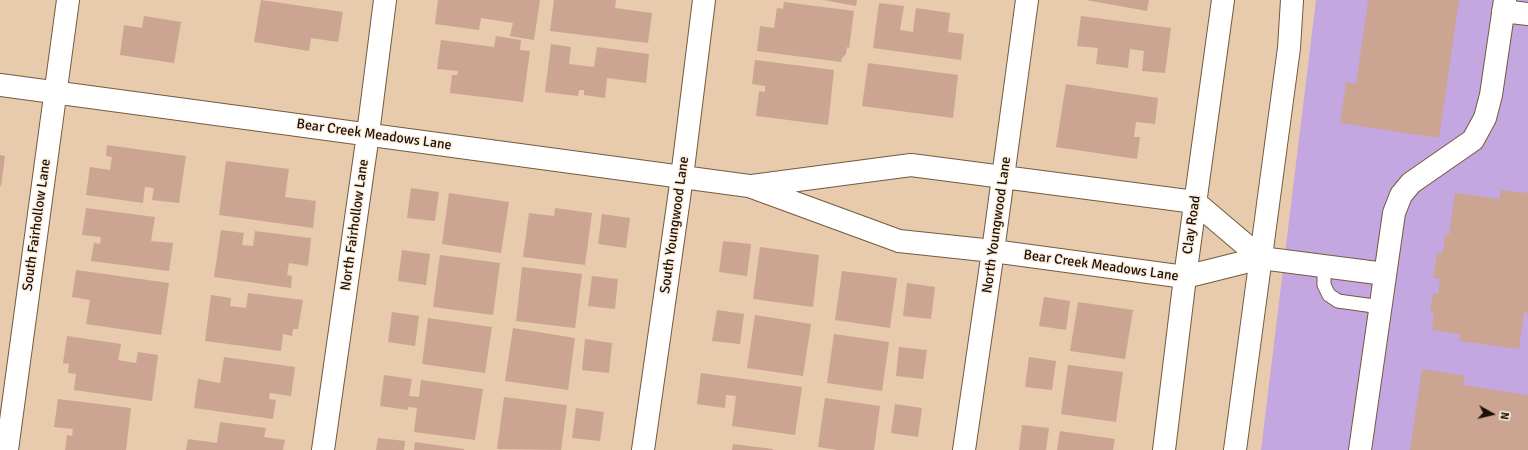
<!DOCTYPE html>
<html>
<head>
<meta charset="utf-8">
<style>
  body { margin:0 }
  #map { position:relative; width:1528px; height:450px; overflow:hidden; background:#e8caac; font-family:Signika,sans-serif }
  canvas { display:block }
  .north { position:absolute; left:1472px; top:394px; width:40px; height:40px; -webkit-text-stroke:3px #fdeedf; paint-order:stroke; rotate:98deg; font-size:11px; font-weight:700; line-height:16px; text-align:center; color:#1b1106 }
  .north::after { content:''; display:block; margin:auto; width:14px; height:18px; background:#1b1106; clip-path:polygon(50% 0,100% 100%,50% 72%,0 100%) }
</style>
</head>
<body>
<div id="map">
<canvas width="1528" height="450"></canvas>
<div class="north">N</div>
</div>
<script>
const c = document.querySelector('canvas').getContext('2d');
c.lineJoin = 'round';
function fill(path, color) { c.fillStyle = color; c.fill(path, 'evenodd'); }
const shape = rows => new Path2D(rows.map(r => 'M' + r).join(''));
function strokePath(path, color, width, dash) { c.strokeStyle = color; c.lineWidth = width; c.lineCap = dash ? 'butt' : 'round'; c.setLineDash(dash || []); c.stroke(path); }
function drawText(font, color, halo, rows, align = 'center') {
  c.font = font + ' Signika,sans-serif'; c.lineWidth = 3; c.setLineDash([]); c.textBaseline = 'middle'; c.strokeStyle = halo; c.fillStyle = color; for (const [text, x, y, turn = 0] of rows) {
    c.save(); c.translate(x, y); c.rotate((+turn || 0) * Math.PI / 180); c.textAlign = isNaN(turn) ? turn : align; if (halo) c.strokeText(text, 0, 0); c.fillText(text, 0, 0); c.restore();
  }
}
const green = shape([
  [1316,0,1528,0,1528,450,1261,450]
]);
const building = shape([
  [261,0,343,12,338,42,311,38,309,51,254,42],
  [438,0,540,0,534,40,510,36,513,23,481,18,479,30,435,24],
  [554,0,616,0,615,8,652,13,648,43,550,31],
  [823,0,857,0,856,6],
  [1086,0,1149,0,1147,11],
  [1368,0,1459,0,1439,138,1340,123,1346,82,1356,84],
  [784,2,854,11,849,48,847,47,846,54,842,58,841,62,757,51,760,26,774,28,777,8,783,9],
  [879,3,904,6,900,30,913,32,916,8,950,13,948,32,964,34,961,60,873,48],
  [144,16,181,22,174,63,120,55,124,25,142,28],
  [1081,16,1171,28,1165,73,1142,71,1144,51,1130,49,1128,68,1096,64,1098,48,1077,46],
  [496,36,521,40,520,50,530,51,523,102,450,93,452,75,457,75,458,71,437,69,441,40,494,47],
  [551,44,571,47,569,64,594,67,597,47,649,54,646,83,607,78,605,98,584,95,584,90,579,90,578,96,545,92],
  [755,60,834,70,828,125,756,116,759,91,765,92,765,86,752,84],
  [868,63,958,75,953,118,862,106],
  [1066,84,1158,98,1155,124,1136,122,1134,137,1140,137,1137,159,1056,147],
  [107,145,186,156,179,203,152,200,154,188,145,187,143,203,86,195,90,167,110,170,112,157,106,156],
  [0,155,5,156,1,186,0,186],
  [226,161,289,169,285,197,316,201,313,228,219,215],
  [411,188,439,192,435,221,407,218],
  [1501,190,1528,193,1528,313,1524,312,1519,349,1459,341,1460,334,1432,330,1434,313,1430,313,1433,293,1438,294,1440,279,1433,278,1437,253,1443,253,1445,234,1449,235,1455,193,1500,199],
  [449,193,509,202,501,253,442,244],
  [86,208,155,217,151,241,173,243,169,271,91,261,94,243,100,244,101,237,82,235],
  [555,208,592,213,585,265,523,257,529,213,554,216],
  [602,214,630,218,626,248,598,244],
  [221,230,244,233,242,245,253,246,255,231,311,238,308,266,289,263,287,275,292,276,291,288,214,277],
  [723,241,751,244,747,276,719,272],
  [760,247,819,255,813,307,753,299],
  [402,250,430,254,426,285,398,281],
  [440,255,500,263,493,315,433,307],
  [522,267,582,274,575,328,516,321],
  [76,270,169,283,161,335,86,324,90,300,72,297],
  [842,271,897,278,890,328,835,320],
  [592,276,618,279,615,309,588,306],
  [907,283,935,287,931,319,903,316],
  [248,293,303,300,298,329,293,329,292,336,283,334,281,351,205,341,211,295,231,298,230,306,246,308],
  [1044,297,1070,301,1066,330,1039,326],
  [1078,302,1133,310,1125,359,1070,351],
  [717,310,744,314,740,344,712,341],
  [392,312,419,316,415,346,388,342],
  [755,315,811,324,803,376,747,368],
  [428,318,492,327,485,373,422,364],
  [513,328,575,338,568,390,505,381],
  [834,334,889,342,882,391,827,383],
  [67,336,121,344,118,360,136,363,138,352,158,355,152,401,74,390,76,374,68,373,69,364,63,363],
  [585,339,612,343,609,373,582,370],
  [899,347,927,350,923,379,896,376],
  [224,357,295,367,291,396,270,393,269,399,276,400,273,419,194,408,198,379,220,383],
  [1029,357,1056,361,1052,390,1025,387],
  [1068,365,1123,372,1116,422,1061,414],
  [1422,369,1465,376,1463,385,1528,395,1528,450,1410,450],
  [701,373,802,387,795,435,732,426,736,396,726,395,725,408,697,404],
  [384,375,412,379,409,396,419,397,421,380,483,389,475,440,414,432,417,408,408,407,408,410,380,406],
  [504,397,567,405,561,450,497,449],
  [825,398,880,406,874,450,838,450,818,447],
  [58,399,131,408,126,450,65,450,67,435,72,436,73,429,54,427],
  [895,404,922,408,918,437,891,433],
  [576,408,604,412,600,441,572,438],
  [220,422,266,428,264,437,285,440,283,450,186,450,188,439,217,443],
  [1022,425,1049,428,1046,450,1019,450],
  [1060,431,1115,439,1113,450,1057,450],
  [378,438,405,441,404,450,376,450],
  [415,442,464,449,464,450,414,450],
  [733,444,773,449,773,450,732,450]
]);
const lane = shape([
  [1324,266,1324,285,1329,295,1338,301,1381,307]
]);
const street = shape([
  [1503,11,1528,14],
  [0,85,749,186,899,241,993,251,1185,277,1261,258,1385,274],
  [752,186,911,165,1195,202,1261,258],
  [7,450,68,0],
  [323,450,368,134,385,0],
  [643,450,682,177,704,0],
  [964,450,993,251,1027,0],
  [1360,450,1394,213,1401,195,1411,183,1473,140,1485,118,1491,95,1505,0]
]);
const primary = shape([
  [1164,450,1185,277,1223,0],
  [1235,450,1289,48,1292,0]
]);
const streetNames = [
  ["Bear Creek Meadows Lane",374,135,8],
  ["South Fairhollow Lane",37,225,-82],
  ["North Fairhollow Lane",355,225,-82],
  ["South Youngwood Lane",675,225,-82],
  ["North Youngwood Lane",997,225,-82],
  ["Clay Road",1192,225,-82],
  ["Bear Creek Meadows Lane",1101,266,8]
];
fill(green, '#c4a6e1');
fill(building, '#cba592');
strokePath(lane, '#745a3f', 15);
strokePath(street, '#745a3f', 24);
strokePath(primary, '#745a3f', 24);
strokePath(lane, '#fff', 13);
strokePath(street, '#fff', 22);
strokePath(primary, '#fff', 22);
drawText('14px', '#1b1106', '#fdeedf', streetNames);
</script>
</body>
</html>
